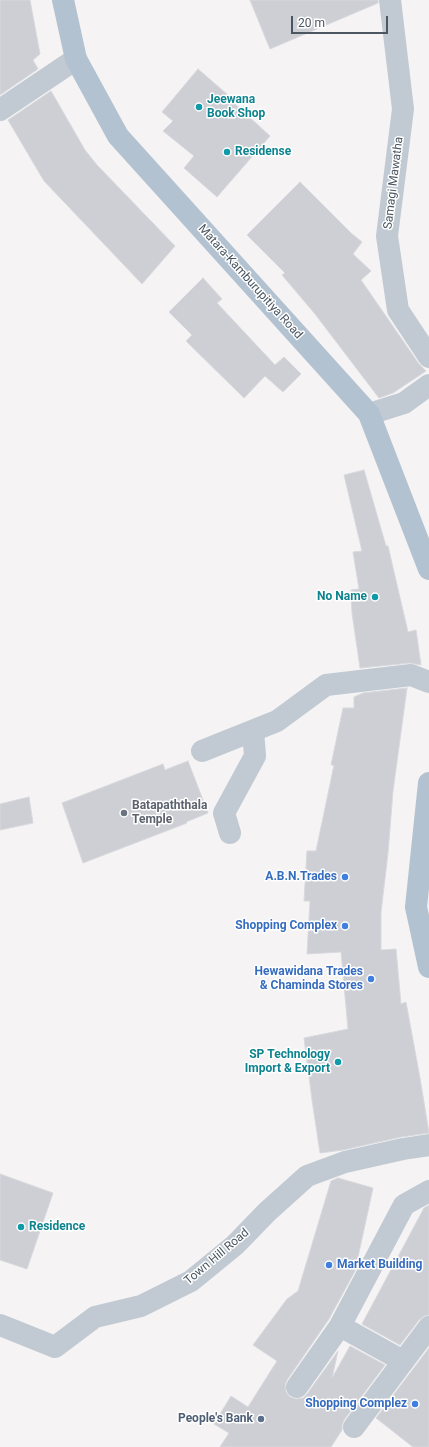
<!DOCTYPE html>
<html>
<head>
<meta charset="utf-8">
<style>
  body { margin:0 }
  #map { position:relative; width:429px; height:1447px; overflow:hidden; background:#f5f3f3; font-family:Roboto,sans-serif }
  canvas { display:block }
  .scale { position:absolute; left:291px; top:16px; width:97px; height:18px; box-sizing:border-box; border:2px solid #4a5661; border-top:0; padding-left:5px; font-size:12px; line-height:14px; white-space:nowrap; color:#4a5661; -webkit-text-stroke:3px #fff; paint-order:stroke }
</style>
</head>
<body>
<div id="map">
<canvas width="429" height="1447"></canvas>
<div class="scale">20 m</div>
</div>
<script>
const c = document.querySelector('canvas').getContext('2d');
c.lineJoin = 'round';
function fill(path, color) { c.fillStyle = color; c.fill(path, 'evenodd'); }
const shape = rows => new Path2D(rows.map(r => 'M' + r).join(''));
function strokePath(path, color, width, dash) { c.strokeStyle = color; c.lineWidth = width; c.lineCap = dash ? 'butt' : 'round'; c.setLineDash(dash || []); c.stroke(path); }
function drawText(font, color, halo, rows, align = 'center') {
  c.font = font + ' Roboto,sans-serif'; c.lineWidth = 3; c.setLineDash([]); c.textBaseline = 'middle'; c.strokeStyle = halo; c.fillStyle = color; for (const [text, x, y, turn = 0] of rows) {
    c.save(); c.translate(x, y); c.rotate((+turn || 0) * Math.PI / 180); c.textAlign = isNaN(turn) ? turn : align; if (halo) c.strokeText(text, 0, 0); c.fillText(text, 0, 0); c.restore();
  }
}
const building = shape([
  [0,0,30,0,40,54,33,60,38,69,0,95,0,0],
  [250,0,378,0,378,3,270,49,250,0],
  [198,69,228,95,227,96,235,102,234,103,270,136,217,197,184,168,194,156,163,131,173,121,162,112,198,69],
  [51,91,85,150,97,165,175,246,142,284,44,181,8,120,51,91],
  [300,182,351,233,362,242,353,254,371,271,361,280,419,364,426,371,393,393,379,398,315,314,282,275,285,273,247,235,300,182],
  [203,278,222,299,217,303,275,365,284,357,301,374,283,392,265,376,244,398,186,341,192,335,169,312,203,278],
  [364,470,386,546,388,546,408,632,416,630,421,665,410,663,360,668,352,613,351,590,359,589,353,552,362,551,344,475,364,470],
  [407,688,393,791,388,853,381,912,381,950,396,949,401,1004,406,1002,420,1078,429,1133,401,1137,343,1150,320,1153,312,1100,304,1038,348,1029,341,952,307,954,310,901,304,901,307,851,316,851,334,765,331,765,343,708,354,708,354,697,363,693,407,688],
  [188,761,208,813,186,822,187,823,83,863,62,803,163,764,165,770,188,761],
  [29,797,33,823,0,830,0,804,29,797],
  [0,1174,53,1193,27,1269,0,1260,0,1174],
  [338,1178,373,1188,355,1271,329,1319,287,1380,285,1385,286,1392,290,1397,296,1399,303,1398,307,1394,338,1351,332,1378,350,1346,385,1365,344,1420,342,1425,342,1430,331,1447,220,1447,229,1433,214,1424,231,1396,248,1407,277,1361,253,1345,287,1299,298,1291,331,1181,338,1178],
  [429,1205,429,1315,424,1316,419,1320,400,1345,362,1324,424,1208,429,1205],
  [429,1348,429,1447,413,1447,376,1418,429,1348]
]);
const minor = shape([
  [390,0,403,109,387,236,398,310,429,357],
  [0,110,76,59],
  [369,414,404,403,429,385],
  [202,751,277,721,326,685,411,675,429,682],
  [230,833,224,813,255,756,253,731],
  [0,1325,55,1347,95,1317,141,1306,191,1281,235,1245,267,1212,307,1176,345,1162,403,1149,429,1145],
  [340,1326,403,1361],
  [297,1387,340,1326,404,1205,429,1191],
  [354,1427,429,1327]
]);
const primary = shape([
  [63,0,76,59,118,136,369,414,429,569],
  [429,783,416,907,429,967]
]);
const markers = [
  [199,107,4,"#0f9aa8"],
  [227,152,4,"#0f9aa8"],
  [375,597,4,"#0f9aa8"],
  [124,813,4,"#6b7280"],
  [345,877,4,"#3f7fe0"],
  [345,926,4,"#3f7fe0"],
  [371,979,4,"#3f7fe0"],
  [338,1062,4,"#0f9aa8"],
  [21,1227,4,"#0f9aa8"],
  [329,1265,4,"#3f7fe0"],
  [415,1404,4,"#3f7fe0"],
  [261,1419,4,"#5c6f8a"]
];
const cultureNames = [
  ["Jeewana",207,100],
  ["Book Shop",207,114],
  ["Residense",235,152],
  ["No Name",367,597,"right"],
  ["SP Technology",330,1055,"right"],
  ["Import & Export",330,1069,"right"],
  ["Residence",29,1227]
];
const streetNames = [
  ["Samagi Mawatha",394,183,-83],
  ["Matara-Kamburupitiya Road",250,282,48],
  ["Town Hill Road",217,1257,-40]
];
const worshipNames = [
  ["Batapaththala",132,806],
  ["Temple",132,820]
];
const shopNames = [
  ["A.B.N.Trades",337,877],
  ["Shopping Complex",337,926],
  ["Hewawidana Trades",363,972],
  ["& Chaminda Stores",363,986],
  ["Market Building",337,1265,"left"],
  ["Shopping Complez",407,1404]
];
const serviceNames = [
  ["People's Bank",253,1419]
];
fill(building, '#cdcfd5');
strokePath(building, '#d7d9de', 1);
strokePath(minor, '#c1cad2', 22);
strokePath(primary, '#b3c2d1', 22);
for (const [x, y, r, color] of markers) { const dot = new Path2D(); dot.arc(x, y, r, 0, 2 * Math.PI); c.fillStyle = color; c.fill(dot); strokePath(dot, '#fff', 1.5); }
drawText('bold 12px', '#0d838f', '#fff', cultureNames, 'left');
drawText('12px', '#4a5661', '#fff', streetNames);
drawText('bold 12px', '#5b616d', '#fff', worshipNames, 'left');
drawText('bold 12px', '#366cbe', '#fff', shopNames, 'right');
drawText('bold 12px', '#4e5e75', '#fff', serviceNames, 'right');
</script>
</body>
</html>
